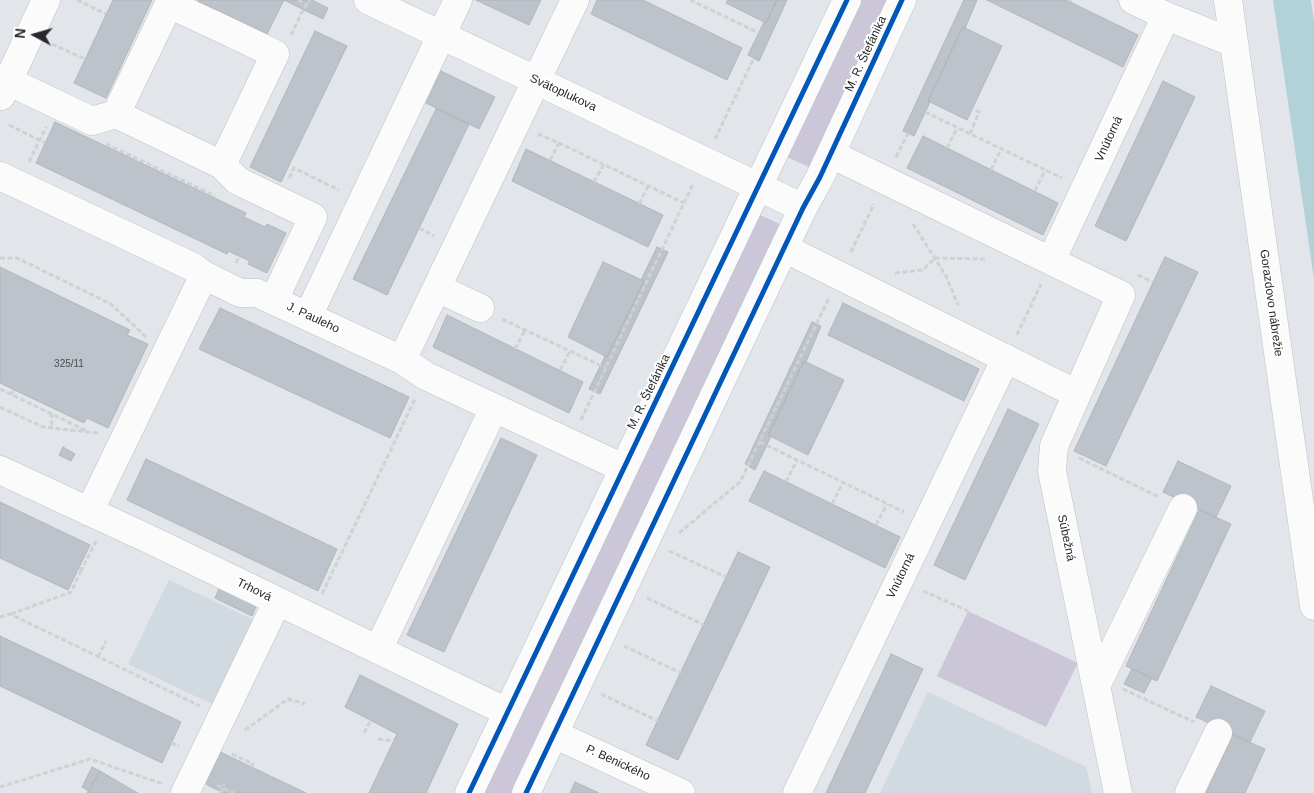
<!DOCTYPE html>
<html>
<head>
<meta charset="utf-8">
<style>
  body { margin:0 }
  #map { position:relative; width:1314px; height:793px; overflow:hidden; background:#e2e5ea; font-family:Arial,sans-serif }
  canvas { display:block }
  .north { position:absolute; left:10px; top:10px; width:50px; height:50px; -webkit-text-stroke:4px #fff; paint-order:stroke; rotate:276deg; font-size:14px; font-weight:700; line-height:20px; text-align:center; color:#26282b }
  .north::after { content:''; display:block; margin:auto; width:18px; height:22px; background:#26282b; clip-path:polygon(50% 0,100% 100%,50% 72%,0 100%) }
</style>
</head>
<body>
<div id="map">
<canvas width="1314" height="793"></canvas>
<div class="north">N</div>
</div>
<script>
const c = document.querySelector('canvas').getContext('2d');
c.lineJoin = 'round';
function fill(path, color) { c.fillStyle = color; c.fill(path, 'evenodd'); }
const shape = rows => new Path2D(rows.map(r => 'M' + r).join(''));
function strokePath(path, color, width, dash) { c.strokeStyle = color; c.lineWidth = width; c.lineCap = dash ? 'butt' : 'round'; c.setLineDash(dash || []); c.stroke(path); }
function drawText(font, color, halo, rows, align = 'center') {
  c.font = font + ' Arial,sans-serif'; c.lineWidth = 4; c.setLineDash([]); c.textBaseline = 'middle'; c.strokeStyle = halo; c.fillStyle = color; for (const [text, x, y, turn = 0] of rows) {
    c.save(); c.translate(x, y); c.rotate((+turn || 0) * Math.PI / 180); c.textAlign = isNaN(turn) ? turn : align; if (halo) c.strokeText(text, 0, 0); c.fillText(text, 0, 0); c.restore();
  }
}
const built = shape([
  [169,580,256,621,216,706,128,664],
  [928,692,1086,767,1092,793,880,793]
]);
const green = shape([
  [860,0,891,0,811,168,785,156],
  [758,214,784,226,513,793,483,793],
  [968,611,1078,663,1046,727,937,676]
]);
const water = shape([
  [1273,0,1311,0,1314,21,1314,279]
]);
const building = shape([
  [113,0,152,0,106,98,74,83,113,0],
  [198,0,284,0,267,34,198,1,198,0],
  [284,0,312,0,328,8,323,19,284,0],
  [476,0,541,0,529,25,476,0],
  [597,0,643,0,742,48,727,80,591,14,597,0],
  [728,0,777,0,766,23,726,3,728,0],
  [777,0,787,0,759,61,748,55,764,22,766,23,777,0],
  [964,0,977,0,965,28,963,27,958,36,928,101,930,102,914,136,903,131,964,0],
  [987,0,1066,0,1138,35,1123,67,987,0],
  [963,27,1002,46,967,120,928,101,963,27],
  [315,31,347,46,281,182,250,167,315,31],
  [441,71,495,97,479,129,426,103,441,71],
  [1163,81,1195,97,1126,241,1095,226,1163,81],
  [436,109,469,124,387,295,353,279,436,109],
  [55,122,246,213,244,217,265,227,267,224,286,233,267,273,248,264,250,261,228,251,227,254,36,163,55,122],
  [923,136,1058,203,1043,235,907,168,923,136],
  [526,149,663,215,648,247,512,181,526,149],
  [657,247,668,252,600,394,589,389,605,356,607,357,644,281,641,280,657,247],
  [1165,257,1198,272,1106,466,1074,451,1165,257],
  [603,262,644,281,607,357,568,337,603,262],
  [0,267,130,330,127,335,148,344,108,428,87,418,84,423,0,383,0,267],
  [843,303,979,369,964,401,828,335,843,303],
  [220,308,409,397,390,438,199,349,220,308],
  [447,315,583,382,569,413,433,347,447,315],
  [812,322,821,326,806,362,804,361,768,435,771,436,755,470,745,464,812,322],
  [804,361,844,380,808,455,768,435,804,361],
  [1008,409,1039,424,965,580,934,565,1008,409],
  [501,438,537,455,444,652,407,635,501,438],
  [63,447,75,454,71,461,59,455,63,447],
  [146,459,337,549,318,591,127,500,146,459],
  [1178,461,1231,486,1216,517,1163,492,1178,461],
  [764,471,900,537,885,568,749,501,764,471],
  [0,502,90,545,68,590,0,558,0,502],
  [1199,510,1231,524,1157,681,1126,666,1199,510],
  [738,552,770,567,678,760,646,745,738,552],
  [221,584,258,602,252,616,215,598,221,584],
  [0,636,181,722,162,763,0,686,0,636],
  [891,654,923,669,865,793,826,793,891,654],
  [1132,669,1152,678,1144,693,1124,684,1132,669],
  [360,675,458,724,426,793,369,793,397,734,345,707,360,675],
  [1211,686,1265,711,1250,742,1196,717,1211,686],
  [1233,735,1265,749,1245,793,1206,793,1233,735],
  [218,751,306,793,225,793,211,787,203,782,218,751],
  [92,767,100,771,89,791,82,787,92,767],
  [100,771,134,791,138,793,87,793,100,771],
  [575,782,599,793,570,793,575,782]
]);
const path = shape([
  [77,0,106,14],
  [298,0,308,5],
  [690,0,759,33],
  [1070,2,1071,0],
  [291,35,302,12,310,0],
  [52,44,85,59],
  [925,112,1062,178],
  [9,125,45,143],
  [538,134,559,143,684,203],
  [970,134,979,112,972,109],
  [715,139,754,58],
  [106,144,215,196],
  [947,148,957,128],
  [896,157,908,133],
  [550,160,559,143],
  [29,162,46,127],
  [991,170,1001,149],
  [289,178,294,168,339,190],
  [594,182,604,164],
  [1035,191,1045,170],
  [639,204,648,186],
  [913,224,946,276,958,305],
  [419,228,434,236],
  [851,252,874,204],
  [0,258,17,258,111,304,146,337],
  [236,263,239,256],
  [895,273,923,270,935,258,985,259],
  [1138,275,1153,282],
  [502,319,606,368],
  [1017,335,1041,284],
  [515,349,525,330],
  [560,370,570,351],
  [0,389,87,431],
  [11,395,14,389],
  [0,407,43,427,98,433],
  [51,413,52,428],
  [581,420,693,184],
  [760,442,904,512],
  [1079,458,1159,497],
  [786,482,797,460],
  [832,504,843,482],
  [876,525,887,504],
  [679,533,740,482,829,298],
  [669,551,726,577],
  [79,568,82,569,96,541],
  [923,591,968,611],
  [322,594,415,399],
  [647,598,704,625],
  [11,614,71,592,82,569],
  [0,617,10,614,200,706],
  [624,646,681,673],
  [98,657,106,641],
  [1123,689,1194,722],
  [601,694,658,721],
  [245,730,288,699,305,704],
  [364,733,371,720],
  [378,739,394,741],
  [171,743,179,746],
  [232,754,253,764,251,767],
  [217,785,234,793],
  [0,787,90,759,163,784],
  [426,792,428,793],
  [221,793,224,784]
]);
const minor = shape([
  [368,0,803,208],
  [1133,0,1166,16,1234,43],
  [1228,0,1314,606],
  [8,81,92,121,116,114,222,165,238,181,313,217,274,300],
  [1,96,46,0],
  [116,114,169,4,227,31,275,54,222,165],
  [831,154,1121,295,1054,446,1052,471,1118,793],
  [0,176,193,267,204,275,240,293,257,293,402,360,426,376,623,468],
  [784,248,1077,394],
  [1051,261,1166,16],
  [437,288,480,308],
  [308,316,458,0],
  [402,360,575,0],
  [0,470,151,540,507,712],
  [89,512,204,275],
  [378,650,494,408],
  [1096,686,1183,508],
  [554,734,681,793],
  [185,793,277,602],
  [469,793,847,0],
  [526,793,803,208,820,177,902,0],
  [797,793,1006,358],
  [1189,793,1218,733]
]);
const cycleway = shape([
  [469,793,847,0],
  [526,793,803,208,820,177,902,0]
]);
const numberNames = [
  ["325/11",69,364]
];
const streetNames = [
  ["M. R. Štefánika",866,54,-65],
  ["Svätoplukova",563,93,25],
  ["Vnútorná",1109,139,-65],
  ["Gorazdovo nábrežie",1271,303,82],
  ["J. Pauleho",313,318,25],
  ["M. R. Štefánika",649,392,-64],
  ["Súbežná",1066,538,78],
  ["Vnútorná",901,576,-64],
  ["Trhová",254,590,26],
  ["P. Benického",618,763,25]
];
fill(built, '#d1d9e1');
fill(green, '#cbc7d9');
fill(water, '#b2d1d8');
fill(building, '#bcc3ca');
strokePath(building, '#b3b6b8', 1);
strokePath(minor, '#bec1c4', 29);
strokePath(path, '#cfd1d2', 3, [5, 2.5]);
strokePath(minor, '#fbfbfc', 28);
strokePath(cycleway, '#0057b8', 5);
drawText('10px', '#4c4f53', null, numberNames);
drawText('12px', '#26282b', '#fff', streetNames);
</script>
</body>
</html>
